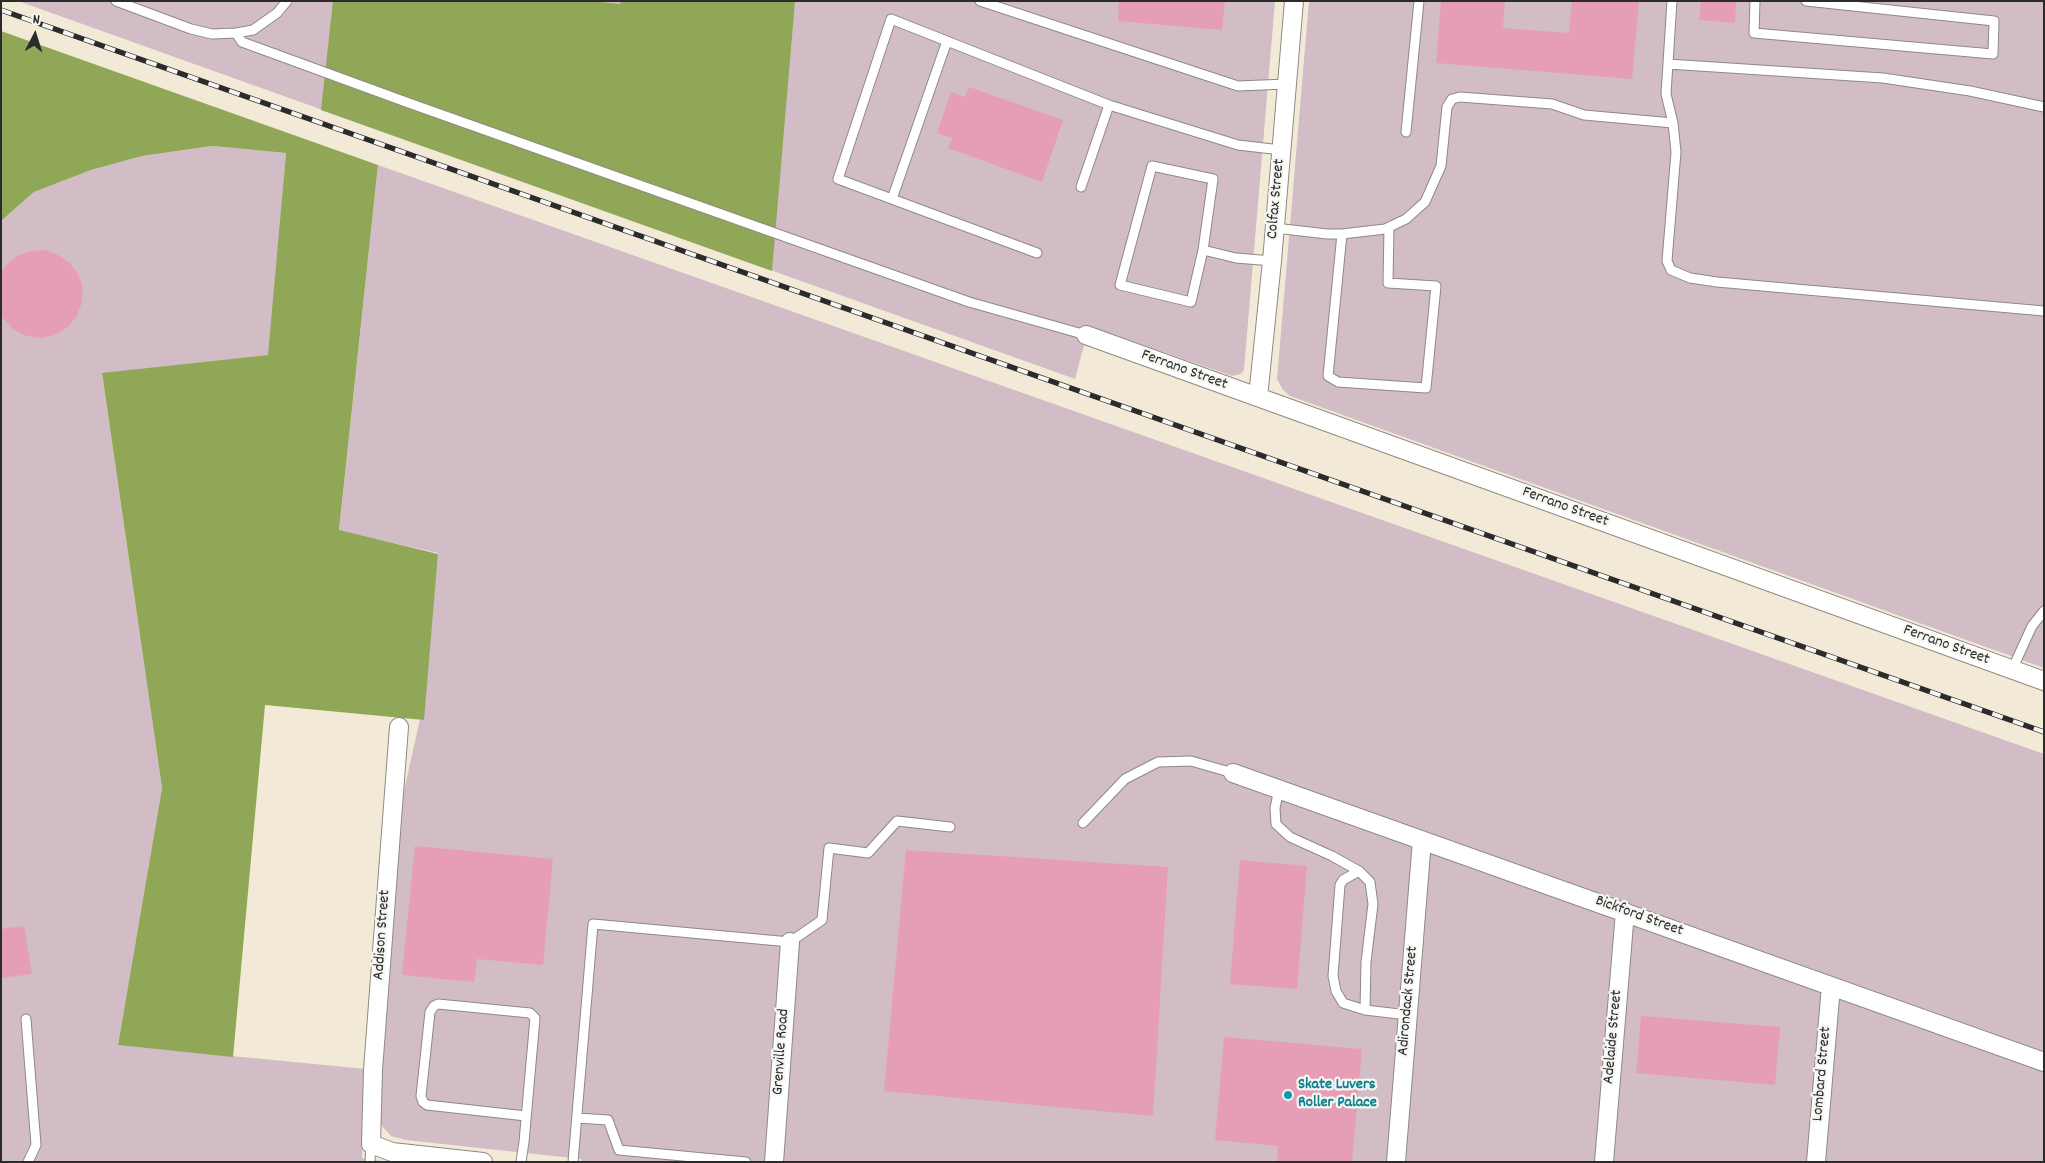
<!DOCTYPE html>
<html>
<head>
<meta charset="utf-8">
<style>
  body { margin:0 }
  #map { position:relative; width:2045px; height:1163px; overflow:hidden; background:#f2ead7; font-family:Dekko,sans-serif }
  canvas { display:block }
  .frame { position:absolute; inset:0; border:2px solid #2b2b2b; pointer-events:none }
  .north { position:absolute; left:10px; top:10px; width:50px; height:50px; -webkit-text-stroke:4px #f6f6f2; paint-order:stroke; rotate:5deg; font-size:14px; font-weight:700; line-height:20px; text-align:center; color:#2b2b2b }
  .north::after { content:''; display:block; margin:auto; width:18px; height:22px; background:#2b2b2b; clip-path:polygon(50% 0,100% 100%,50% 72%,0 100%) }
</style>
</head>
<body>
<div id="map">
<canvas width="2045" height="1163"></canvas>
<div class="frame"></div>
<div class="north">N</div>
</div>
<script>
const c = document.querySelector('canvas').getContext('2d');
c.lineJoin = 'round';
function fill(path, color) { c.fillStyle = color; c.fill(path, 'evenodd'); }
const shape = rows => new Path2D(rows.map(r => 'M' + r).join(''));
function strokePath(path, color, width, dash) { c.strokeStyle = color; c.lineWidth = width; c.lineCap = dash ? 'butt' : 'round'; c.setLineDash(dash || []); c.stroke(path); }
function drawText(font, color, halo, rows, align = 'center') {
  c.font = font + ' Dekko,sans-serif'; c.lineWidth = 4.5; c.setLineDash([]); c.textBaseline = 'middle'; c.strokeStyle = halo; c.fillStyle = color; for (const [text, x, y, turn = 0] of rows) {
    c.save(); c.translate(x, y); c.rotate((+turn || 0) * Math.PI / 180); c.textAlign = isNaN(turn) ? turn : align; if (halo) c.strokeText(text, 0, 0); c.fillText(text, 0, 0); c.restore();
  }
}
const industrial = shape([
  [18,1,1275,1,1244,370,1241,374,1232,376,1089,326,1075,379],
  [1309,1,2044,1,2044,668,1290,396,1283,390,1277,379],
  [212,146,286,153,269,355,102,374,162,788,118,1045,366,1069,363,1099,362,1158,388,1162,1,1162,1,221,34,192,91,170,142,156],
  [378,165,2044,754,2044,1162,582,1162,581,1159,406,1140,391,1136,382,1126,378,1109,401,804,420,719,423,720,438,553,339,531]
]);
const forest = shape([
  [333,1,589,1,620,4,621,1,795,1,772,271,321,110],
  [1,31,378,165,339,530,438,554,424,720,265,705,233,1057,118,1045,162,788,102,373,268,355,286,153,212,146,142,156,91,170,34,192,1,221]
]);
const building = shape([
  [1119,1,1225,1,1222,30,1118,21],
  [1441,1,1505,1,1503,28,1569,33,1572,1,1639,1,1632,79,1436,63],
  [1701,1,1736,1,1735,23,1699,20],
  [969,87,1063,120,1042,182,948,148,952,138,937,133,951,92,965,97],
  [45,250,58,255,70,263,78,274,83,288,82,302,77,316,68,327,55,335,41,338,26,336,13,329,1,316,1,272,6,265,17,256,30,251],
  [415,846,553,859,543,965,477,959,474,982,402,975],
  [906,850,1168,867,1153,1116,884,1091],
  [1240,860,1307,866,1297,989,1230,984],
  [24,926,32,974,1,978,1,929],
  [1641,1016,1780,1027,1775,1085,1636,1073],
  [1224,1037,1362,1049,1352,1162,1277,1162,1278,1146,1215,1140]
]);
const service = shape([
  [116,1,191,29,212,34,236,33,253,30,277,13,287,1],
  [980,1,1238,86,1287,84],
  [1755,1,1754,33,1993,54,1994,21,1806,1],
  [236,33,242,42,406,102,969,302,1086,335],
  [1668,64,1883,78,1970,91,2044,107],
  [1673,123,1676,152,1667,261,1671,270,1690,278,1717,282,2044,311],
  [1406,132,1419,1],
  [1081,187,1109,105],
  [892,199,947,41],
  [1275,228,1327,234,1342,234,1385,229,1406,219,1425,202,1441,166,1447,107,1452,99,1460,97,1552,104,1584,115,1673,123,1666,94,1672,1],
  [1342,234,1328,376,1338,382,1426,388,1436,286,1388,283,1389,227],
  [1203,250,1191,302,1120,285,1152,166,1213,179,1203,250,1236,258,1272,261],
  [1037,253,838,179,891,19,1109,105,1238,145,1281,150],
  [2012,670,2032,626,2044,611],
  [1279,789,1275,808,1276,824,1290,837,1332,856,1359,871,1370,882,1373,904,1366,962,1365,1010],
  [1083,823,1125,779,1158,762,1191,761,1233,773],
  [1359,871,1343,880,1340,885,1333,976,1336,991,1343,1003,1365,1010,1408,1015],
  [26,1019,36,1145,28,1162],
  [577,1118,608,1120,619,1150,746,1162],
  [370,1162,371,1144],
  [521,1162,524,1142,535,1018,530,1013,438,1004,434,1006,430,1012,421,1096,423,1102,427,1105,526,1116],
  [573,1162,593,924,790,942,822,920,829,848,868,853,897,821,950,827]
]);
const minor = shape([
  [1086,335,2044,681],
  [1258,397,1272,261,1294,1],
  [399,727,373,1070,371,1144,392,1152,483,1162],
  [1233,773,2044,1062],
  [774,1162,790,942],
  [1396,1162,1422,840],
  [1604,1162,1625,912],
  [1816,1162,1831,986]
]);
const rail = shape([
  [1,10,2044,732]
]);
const markers = [
  [1288,1095,5,"#0f9aa8"]
];
const streetNames = [
  ["Colfax Street",1277,199,-85],
  ["Ferrano Street",1184,371,20],
  ["Ferrano Street",1565,508,20],
  ["Ferrano Street",1946,646,20],
  ["Bickford Street",1639,917,20],
  ["Addison Street",383,935,-86],
  ["Adirondack Street",1409,1001,-85],
  ["Adelaide Street",1614,1037,-85],
  ["Grenville Road",782,1052,-86],
  ["Lombard Street",1823,1074,-85]
];
const cultureNames = [
  ["Skate Luvers",1298,1086],
  ["Roller Palace",1298,1104]
];
fill(industrial, '#d2bdc7');
fill(forest, '#90a758');
fill(building, '#e59eb6');
strokePath(service, '#8e8a81', 11);
strokePath(minor, '#8e8a81', 20);
strokePath(service, '#fff', 9);
strokePath(minor, '#fff', 18);
strokePath(rail, '#2b2b2b', 5.5);
strokePath(rail, '#f6f6f2', 4, [11]);
for (const [x, y, r, color] of markers) { const dot = new Path2D(); dot.arc(x, y, r, 0, 2 * Math.PI); c.fillStyle = color; c.fill(dot); strokePath(dot, '#f6f6f2', 2); }
drawText('16px', '#2b2b2b', '#f6f6f2', streetNames);
drawText('bold 16px', '#0d838f', '#f6f6f2', cultureNames, 'left');
</script>
</body>
</html>
